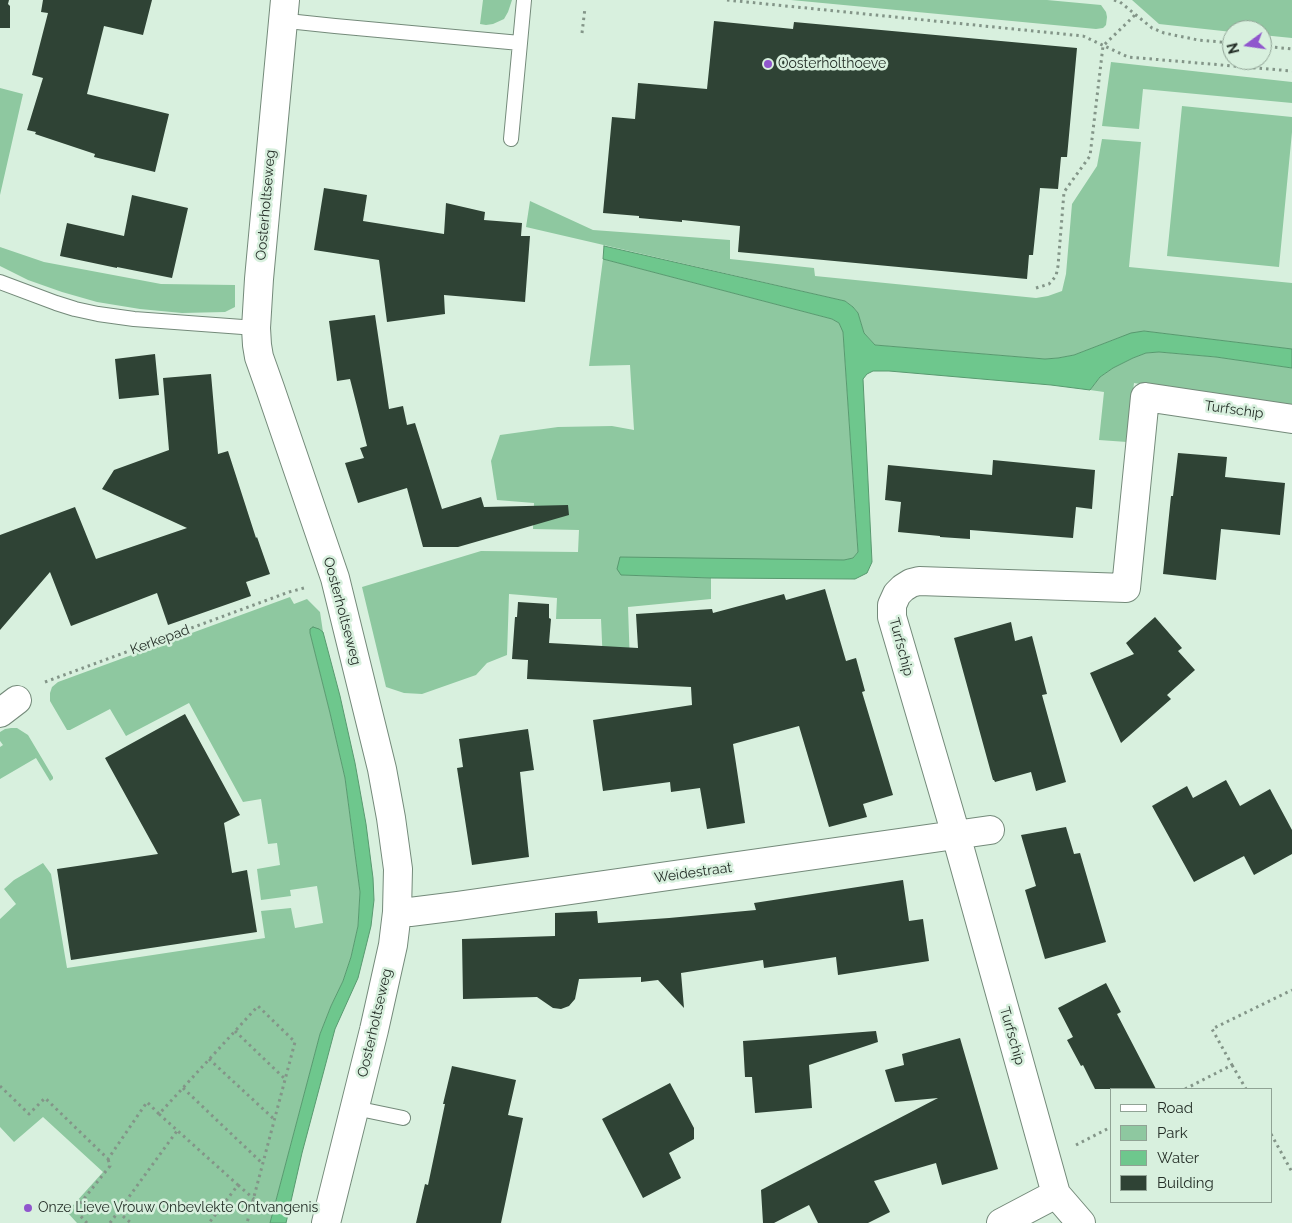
<!DOCTYPE html>
<html>
<head>
<meta charset="utf-8">
<style>
  body { margin:0 }
  #map { position:relative; width:1292px; height:1223px; overflow:hidden; background:#d8f0de; font-family:Raleway,sans-serif }
  canvas { display:block }
  .legend { position:absolute; left:1110px; top:1088px; width:162px; height:115px; box-sizing:border-box; background:#d8f0de; border:1px solid #90a395; margin:0; padding:6px 9px; list-style:none; font-size:15px; color:#252f28 }
  .legend li { display:flex; align-items:center; gap:10px; height:25px }
  .legend b { width:25px; border:1px solid #90a395 }
  .north { position:absolute; left:1222px; top:20px; width:50px; height:50px; box-sizing:border-box; background:#d8f0de; border:1px solid #90a395; border-radius:50%; rotate:256deg; font-size:14px; font-weight:700; line-height:20px; text-align:center; color:#252f28 }
  .north::after { content:''; display:block; margin:auto; width:18px; height:22px; background:#9056cd; clip-path:polygon(50% 0,100% 100%,50% 72%,0 100%) }
</style>
</head>
<body>
<div id="map">
<canvas width="1292" height="1223"></canvas>
<ul class="legend">
<li><b style="height:6px;background:#fff"></b>Road</li>
<li><b style="height:14px;background:#8ec8a0"></b>Park</li>
<li><b style="height:14px;background:#6ec78d"></b>Water</li>
<li><b style="height:14px;background:#2f4335"></b>Building</li>
</ul>
<div class="north">N</div>
</div>
<script>
const c = document.querySelector('canvas').getContext('2d');
c.lineJoin = 'round';
function fill(path, color) { c.fillStyle = color; c.fill(path, 'evenodd'); }
const shape = rows => new Path2D(rows.map(r => 'M' + r).join(''));
function strokePath(path, color, width, dash) { c.strokeStyle = color; c.lineWidth = width; c.lineCap = dash ? 'butt' : 'round'; c.setLineDash(dash || []); c.stroke(path); }
function drawText(font, color, halo, rows, align = 'center') {
  c.font = font + ' Raleway,sans-serif'; c.lineWidth = 5; c.setLineDash([]); c.textBaseline = 'middle'; c.strokeStyle = halo; c.fillStyle = color; for (const [text, x, y, turn = 0] of rows) {
    c.save(); c.translate(x, y); c.rotate((+turn || 0) * Math.PI / 180); c.textAlign = isNaN(turn) ? turn : align; if (halo) c.strokeText(text, 0, 0); c.fillText(text, 0, 0); c.restore();
  }
}
const green = shape([
  [483,0,512,0,508,12,504,19,493,24,486,25,480,24],
  [791,0,1047,0,1101,5,1106,12,1107,17,1106,25,1103,28,1096,29],
  [1132,0,1292,0,1292,38,1262,35,1262,30,1232,30,1232,32,1159,24],
  [1111,62,1292,82,1292,103,1143,89,1139,129,1102,126],
  [0,88,23,94,0,195],
  [1182,106,1292,117,1292,132,1279,267,1167,256],
  [1102,139,1141,142,1129,267,1292,283,1292,349,1144,331,1118,338,1074,355,1058,358,1045,359,875,345,864,333,858,313,853,307,845,301,526,227,530,201,593,230,730,240,730,259,814,268,815,276,1036,298,1048,296,1062,291,1066,274,1072,204,1097,166],
  [0,247,44,262,161,284,235,285,235,307,225,312,182,313,140,309,97,302,62,292,28,280,0,266],
  [603,259,832,319,839,323,843,331,858,552,853,558,845,560,622,575,711,578,711,599,628,607,630,665,603,664,601,619,556,619,557,598,509,594,507,655,487,663,476,675,422,694,404,693,386,687,362,587,481,551,578,552,579,530,533,529,534,503,497,500,491,461,500,435,558,427,612,426,634,430,630,365,589,366],
  [1159,352,1216,357,1292,368,1292,408,1134,383,1127,442,1099,440,1104,392,1090,390,1100,377,1113,368,1133,358,1146,353],
  [290,597,294,604,307,599,320,612,323,632,319,629,310,633,330,713,345,778,360,892,358,926,351,957,343,981,331,1006,320,1034,270,1223,77,1223,67,1212,103,1172,43,1117,14,1142,0,1127,0,919,16,904,4,889,14,880,43,863,51,874,67,968,265,938,261,911,291,908,295,928,323,923,317,886,290,890,291,896,261,900,257,869,280,865,277,843,268,844,261,799,243,802,189,703,126,736,110,709,70,730,67,730,50,701,50,693,52,687,58,682],
  [11,728,17,728,28,735,53,777,53,779,50,781,36,758,0,779,0,747,3,745,0,741,0,732,5,729]
]);
const water = shape([
  [604,246,845,301,853,307,858,313,864,333,875,345,1045,359,1058,358,1074,355,1131,333,1144,331,1292,349,1292,368,1216,357,1159,352,1146,353,1133,358,1113,368,1100,377,1090,390,1051,385,889,371,873,371,867,374,863,379,872,562,867,573,855,579,711,578,621,575,617,569,620,557,844,560,853,558,858,552,843,332,839,323,832,319,603,259,604,246],
  [313,627,319,629,323,632,340,696,355,763,366,824,373,878,374,900,371,926,358,978,335,1029,302,1153,286,1223,270,1223,320,1034,331,1006,343,981,351,957,358,926,360,892,345,778,330,713,310,633,310,629,313,627]
]);
const building = shape([
  [0,0,9,0,8,4,10,6,10,28,0,28],
  [43,0,152,0,143,35,104,26,87,94,169,114,155,172,94,157,95,154,35,134,36,132,27,130,43,78,32,75,48,13,41,12],
  [714,21,793,29,794,22,1077,48,1067,157,1061,157,1058,189,1040,188,1033,255,1029,255,1027,279,738,252,740,226,682,220,682,222,639,218,639,216,603,213,612,117,635,119,638,83,707,89],
  [324,188,367,195,363,221,444,234,446,203,485,212,484,220,522,223,521,236,530,236,525,302,444,295,445,314,387,322,379,260,314,250],
  [132,195,188,208,172,278,117,267,117,268,60,256,67,223,124,236],
  [375,315,389,409,403,406,407,425,415,423,442,509,481,497,484,507,568,505,569,515,458,547,423,547,407,488,358,503,345,463,364,458,360,448,367,446,350,379,337,381,329,321],
  [155,354,159,395,119,399,115,359],
  [211,374,218,454,228,451,256,538,257,537,270,574,246,582,251,596,168,625,157,593,71,626,50,572,0,630,0,535,75,507,96,559,187,528,102,489,114,470,169,450,163,378],
  [1178,453,1227,457,1225,477,1285,483,1280,535,1221,529,1216,580,1163,574,1171,496,1173,496],
  [993,460,1095,470,1092,509,1076,507,1073,538,970,530,970,539,940,537,940,536,898,532,901,502,885,500,888,465,992,475],
  [825,589,846,661,856,658,865,691,862,692,893,795,863,804,867,817,829,827,799,726,733,744,745,823,707,829,700,788,671,792,670,782,603,791,593,720,692,705,691,687,527,679,528,660,512,659,515,617,517,617,518,602,549,604,549,618,551,619,549,643,638,648,636,614,712,609,713,613,784,594,786,600],
  [1155,617,1182,648,1178,651,1195,670,1167,695,1171,699,1121,743,1090,673,1134,654,1126,643],
  [1011,622,1015,641,1032,636,1047,694,1042,695,1066,782,1036,791,1031,772,995,782,994,780,993,780,954,638],
  [185,714,240,815,224,823,232,873,247,870,257,932,71,960,57,869,158,854,105,758],
  [528,729,534,770,520,772,529,857,472,865,457,768,463,767,459,739],
  [1226,780,1240,806,1270,789,1292,830,1292,854,1254,875,1244,856,1194,882,1152,806,1187,786,1193,798],
  [1066,827,1074,854,1080,853,1106,942,1045,959,1025,890,1036,886,1021,835],
  [903,880,909,921,923,919,929,961,838,975,836,957,764,968,763,960,681,973,684,1008,658,980,641,982,641,977,579,979,575,999,569,1006,561,1009,553,1008,537,997,463,999,462,939,555,936,555,913,597,911,598,923,669,918,756,910,754,903],
  [1106,983,1121,1012,1117,1014,1156,1089,1095,1089,1083,1065,1081,1066,1067,1040,1073,1037,1058,1008],
  [876,1031,878,1042,809,1065,812,1108,755,1113,752,1077,745,1077,743,1041],
  [960,1038,998,1169,942,1185,936,1163,874,1181,890,1212,868,1223,818,1223,809,1205,774,1223,763,1223,761,1190,938,1098,895,1102,885,1070,904,1065,902,1054],
  [452,1066,516,1080,508,1115,523,1118,501,1223,416,1223,425,1184,428,1185,445,1104,443,1104],
  [670,1083,694,1128,694,1139,669,1153,681,1178,643,1198,602,1119]
]);
const path = shape([
  [727,0,1083,36,1128,57,1292,71],
  [1114,0,1120,2,1152,28,1164,33,1198,40,1232,43],
  [582,33,585,8],
  [1262,46,1292,49],
  [1036,288,1049,284,1056,276,1058,266,1064,192,1090,156,1103,46,1135,15],
  [45,682,289,592,304,588],
  [235,1031,285,1079],
  [209,1059,275,1120],
  [1232,1065,1246,1089],
  [0,1086,29,1114,45,1098,108,1159,147,1102,159,1114,258,1006,295,1042,247,1223],
  [183,1088,263,1164],
  [1185,1089,1232,1065,1212,1029,1292,990],
  [159,1114,238,1185,209,1223],
  [1271,1134,1292,1172],
  [1076,1145,1111,1127],
  [238,1185,254,1199],
  [118,1212,131,1223],
  [87,1223,75,1210,110,1166,108,1159],
  [110,1223,177,1131]
]);
const lane = shape([
  [297,22,335,26,520,43,524,0],
  [511,139,520,43],
  [0,282,56,303,75,309,98,314,134,319,256,328],
  [355,1108,403,1118]
]);
const street = shape([
  [285,0,259,279,256,328,257,345,259,357,270,388,335,578,382,769,391,818,398,869,397,912,393,945,374,1030,326,1223],
  [0,713,17,700],
  [397,912,410,912,458,906,990,830],
  [1056,1194,956,835,892,617,892,605,897,594,903,588,911,583,919,581,1126,588,1145,397,1292,419],
  [1001,1223,1056,1194,1081,1223]
]);
const markers = [
  [768,64,5,"#9056cd"],
  [28,1208,5,"#9056cd"]
];
const poiNames = [
  ["Oosterholthoeve",778,64],
  ["Onze Lieve Vrouw Onbevlekte Ontvangenis",38,1208]
];
const streetNames = [
  ["Oosterholtseweg",266,205,-85],
  ["Turfschip",1234,410,8],
  ["Oosterholtseweg",342,611,75],
  ["Kerkepad",160,640,-20],
  ["Turfschip",901,647,75],
  ["Weidestraat",693,873,-8],
  ["Oosterholtseweg",375,1023,-77],
  ["Turfschip",1012,1036,74]
];
fill(green, '#8ec8a0');
fill(water, '#6ec78d');
strokePath(water, '#58996f', 1);
fill(building, '#2f4335');
strokePath(lane, '#748a7a', 16);
strokePath(street, '#748a7a', 30);
strokePath(path, '#839588', 3, [2.5, 4]);
strokePath(lane, '#fff', 14);
strokePath(street, '#fff', 28);
for (const [x, y, r, color] of markers) { const dot = new Path2D(); dot.arc(x, y, r, 0, 2 * Math.PI); c.fillStyle = color; c.fill(dot); strokePath(dot, '#d8f0de', 2); }
drawText('14px', '#252f28', '#d8f0de', poiNames, 'left');
drawText('14px', '#252f28', '#d8f0de', streetNames);
</script>
</body>
</html>
